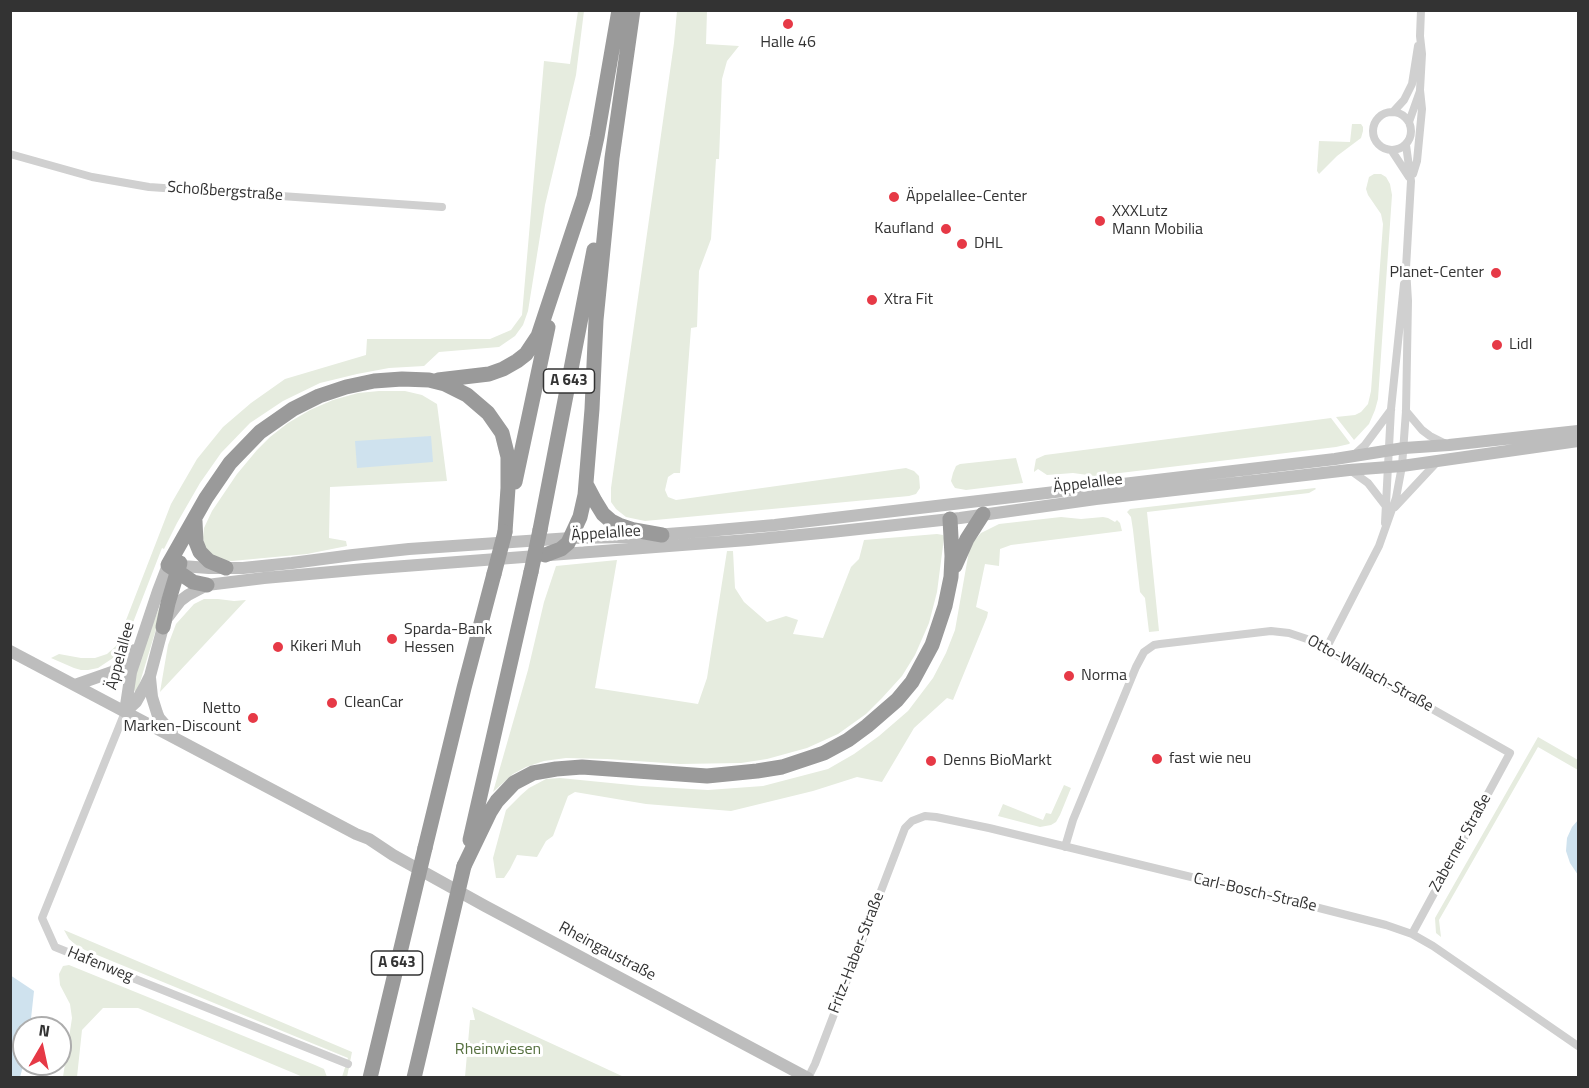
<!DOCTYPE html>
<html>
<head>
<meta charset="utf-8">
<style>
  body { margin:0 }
  #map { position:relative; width:1589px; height:1088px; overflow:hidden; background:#fff; font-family:"Titillium Web",sans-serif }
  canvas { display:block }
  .frame { position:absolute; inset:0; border:12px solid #333; pointer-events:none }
  .north { position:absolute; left:12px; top:1016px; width:60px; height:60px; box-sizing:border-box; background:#fff; border:2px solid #adadad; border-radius:50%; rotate:9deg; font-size:16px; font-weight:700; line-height:24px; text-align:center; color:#333 }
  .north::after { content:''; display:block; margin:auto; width:21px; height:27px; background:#e63946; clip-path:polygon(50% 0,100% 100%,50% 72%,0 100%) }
</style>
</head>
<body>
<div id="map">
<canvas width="1589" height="1088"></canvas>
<div class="frame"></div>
<div class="north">N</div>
</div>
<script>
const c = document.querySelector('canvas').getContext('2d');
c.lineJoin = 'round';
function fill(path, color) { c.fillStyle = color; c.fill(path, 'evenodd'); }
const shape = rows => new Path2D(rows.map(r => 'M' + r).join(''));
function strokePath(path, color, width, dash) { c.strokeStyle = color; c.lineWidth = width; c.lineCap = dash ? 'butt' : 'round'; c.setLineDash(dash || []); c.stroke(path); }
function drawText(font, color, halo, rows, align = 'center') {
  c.font = font + ' "Titillium Web",sans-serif'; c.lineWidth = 6; c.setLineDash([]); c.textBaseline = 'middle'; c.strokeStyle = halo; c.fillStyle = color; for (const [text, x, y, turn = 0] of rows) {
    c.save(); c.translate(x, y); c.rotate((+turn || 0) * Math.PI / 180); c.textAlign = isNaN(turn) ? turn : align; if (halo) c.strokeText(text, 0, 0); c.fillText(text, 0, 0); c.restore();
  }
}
const green = shape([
  [578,11,584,11,576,75,545,205,528,311,523,325,515,336,499,347,439,352,424,366,389,368,357,374,320,383,283,401,250,423,221,453,200,483,177,523,164,549,162,548,127,638,122,649,116,656,98,668,88,670,81,670,74,668,51,658,59,654,81,658,95,658,107,654,116,646,171,504,197,459,223,427,251,403,285,379,366,355,367,339,490,339,511,330,522,315,544,61,570,64],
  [677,11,707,11,706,44,739,46,727,61,722,79,719,159,716,159,711,239,699,271,697,327,691,328,680,473,674,473,668,477,665,490,668,497,676,500,906,468,914,471,919,476,920,488,916,494,909,496,645,521,626,517,616,509,611,502,611,488,674,43],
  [1352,124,1361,124,1363,127,1363,131,1361,138,1337,156,1319,174,1317,171,1319,141,1350,142],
  [1374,174,1381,174,1386,177,1390,184,1392,195,1378,399,1375,410,1369,424,1354,440,1336,417,1355,415,1361,412,1368,404,1371,391,1383,224,1381,214,1368,195,1366,189,1369,177],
  [379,391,405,391,422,395,437,404,447,481,330,487,329,538,346,541,347,546,307,554,232,561,219,560,205,548,203,538,204,528,212,511,237,474,257,450,270,437,288,423,310,410,333,400,358,393],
  [1331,418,1350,443,1349,444,1336,447,1095,476,1073,473,1047,475,1038,469,1034,472,1034,470,1036,459,1045,455],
  [1016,458,1023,483,966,490,955,488,953,485,951,481,953,473,956,466,960,464],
  [1315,488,1316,489,1309,493,1147,512,1159,631,1149,632,1145,598,1140,592,1133,530,1131,517,1127,512,1130,509],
  [1061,517,1081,519,1103,517,1108,518,1115,522,1117,520,1120,523,1122,531,1011,545,1000,549,999,566,985,564,976,607,988,612,987,617,953,700,947,698,914,728,882,782,857,777,813,791,731,811,646,804,575,792,568,796,553,836,546,841,537,857,517,855,510,869,504,878,496,878,493,858,506,810,521,795,529,788,546,779,560,778,641,786,708,790,763,786,828,769,854,754,879,736,908,711,933,678,946,653,955,630,969,551,973,542,981,533,999,524],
  [937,534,943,535,944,538,937,592,929,623,915,655,902,676,882,698,866,714,838,734,807,748,767,759,741,763,680,764,607,759,566,758,544,761,526,767,513,774,493,792,528,670,544,602,556,566,617,560,595,688,698,704,707,678,727,551,733,551,735,588,744,602,767,622,786,616,798,620,793,634,823,638,851,567,859,559,864,540],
  [165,593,167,593,137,692,130,688,141,654],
  [204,599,218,599,234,601,246,600,160,692,168,645,176,624,194,604],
  [1538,737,1578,760,1578,770,1538,747,1439,920,1441,937,1436,933,1435,918],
  [1064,785,1071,788,1060,815,1056,822,1051,825,1040,827,998,816,1003,804,1043,820,1046,813,1051,814],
  [64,930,352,1052,347,1077,342,1077,348,1058,85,950,76,945,69,939],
  [69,965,315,1065,324,1069,327,1077,303,1077,138,1008,103,1008,82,1030,77,1077,63,1077,72,1018,70,1004,60,985,59,974,63,966],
  [472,1007,596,1064,624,1077,465,1077,470,1020,475,1020]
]);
const water = shape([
  [431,436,433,462,357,468,355,441],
  [1578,820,1578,875,1570,863,1566,851,1567,838,1572,827],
  [10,975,34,991,30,1028,24,1028,24,1063,20,1077,11,1077]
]);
const street = shape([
  '1373 131a19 19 0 1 1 38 0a19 19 0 1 1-38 0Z',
  [1393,112,1404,100,1412,84,1418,46],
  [1409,122,1420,91],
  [1392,151,1409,177],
  [10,154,92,177,149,187,442,207],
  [1413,174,1417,161,1422,109,1420,90,1422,54,1420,36,1421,10],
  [1406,411,1422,430,1430,436,1446,444],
  [1354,455,1365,445,1391,410],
  [1350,470,1368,483,1385,505],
  [1395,507,1437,462],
  [1385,523,1391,409,1404,284],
  [1326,649,1379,546,1396,498,1402,466,1406,411,1408,301,1406,268,1411,181,1406,145],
  [125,712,42,918,55,947,348,1064],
  [1065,847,1073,820,1136,667,1144,652,1154,645,1160,644,1271,631,1289,633,1307,639,1326,649,1510,753,1412,934],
  [808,1078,815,1064,905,828,912,821,925,816,936,817,989,828,1319,908,1386,925,1412,934,1433,946,1578,1046]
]);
const secondary = shape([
  [10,651,356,834,369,839,393,855,485,906,808,1078],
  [150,678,152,697,157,713,159,718,172,733],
  [75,685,112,672,123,664,135,650],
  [125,712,131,672,158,591,168,565,209,568,243,568,292,563,353,555,409,549,571,538,628,537,707,531,775,525,1335,459,1404,448,1449,445,1578,431],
  [125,712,136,702,145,686,150,676,163,627,167,618,180,601,188,595,207,585,264,578,365,569,748,540,831,532,960,518,1096,499,1349,470,1402,466,1578,441]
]);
const highway = shape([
  [438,380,489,374,503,369,517,361,526,354,538,336,584,197,597,137,619,10],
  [515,482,548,327],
  [586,484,595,501,603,514,611,521,619,525,634,530,662,535],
  [195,521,196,542,200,552,209,561,226,568],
  [540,530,594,250],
  [545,555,561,549,568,543,580,517,585,495,592,409,596,320,612,158,633,10],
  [955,566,967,539,983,514],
  [207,585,193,582,168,565,206,498,230,463,260,432,293,409,319,396,346,387,374,381,402,379,429,380,445,384,467,395,488,413,502,433,508,457,508,488,505,532],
  [163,627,168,603,180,563],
  [470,840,531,572],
  [425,848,464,688,494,574],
  [464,866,490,812,497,801,514,783,533,773,556,769,582,767,707,776,757,771,782,767,824,753,848,740,867,726,897,700,912,682,932,645,945,606,951,577,952,556,950,519]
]);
const highwayBridge = shape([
  [531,572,540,530],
  [494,574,505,532],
  [370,1078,425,848],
  [414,1078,464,866]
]);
const markers = [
  [788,24,6,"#e63946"],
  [894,197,6,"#e63946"],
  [1100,221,6,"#e63946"],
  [946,229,6,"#e63946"],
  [962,244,6,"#e63946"],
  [1496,273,6,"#e63946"],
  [872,300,6,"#e63946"],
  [1497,345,6,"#e63946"],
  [392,639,6,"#e63946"],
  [278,647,6,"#e63946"],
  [1069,676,6,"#e63946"],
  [332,703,6,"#e63946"],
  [253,718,6,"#e63946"],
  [1157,759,6,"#e63946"],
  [931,761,6,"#e63946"]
];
const shields = [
  [569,381,51],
  [397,963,51]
];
const shieldNames = [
  ["A 643",569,381],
  ["A 643",397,963]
];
const poiNames = [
  ["Halle 46",788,43,"center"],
  ["Äppelallee-Center",906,197],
  ["XXXLutz",1112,212],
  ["Mann Mobilia",1112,230],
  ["Kaufland",934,229,"right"],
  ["DHL",974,244],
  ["Planet-Center",1484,273,"right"],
  ["Xtra Fit",884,300],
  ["Lidl",1509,345],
  ["Sparda-Bank",404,630],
  ["Hessen",404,648],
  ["Kikeri Muh",290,647],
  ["Norma",1081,676],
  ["CleanCar",344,703],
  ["Netto",241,709,"right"],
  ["Marken-Discount",241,727,"right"],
  ["fast wie neu",1169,759],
  ["Denns BioMarkt",943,761]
];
const streetNames = [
  ["Schoßbergstraße",225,192,4],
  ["Äppelallee",1088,484,-7],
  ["Äppelallee",606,534,-4],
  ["Äppelallee",121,656,-75],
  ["Otto-Wallach-Straße",1370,674,29],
  ["Zaberner Straße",1461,843,-61],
  ["Carl-Bosch-Straße",1255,893,13],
  ["Rheingaustraße",607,952,28],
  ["Fritz-Haber-Straße",857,953,-69],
  ["Hafenweg",100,965,22]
];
const parkNames = [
  ["Rheinwiesen",498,1050]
];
fill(green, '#e6ecdf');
fill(water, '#cfe2ee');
strokePath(street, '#d0d0d0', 8);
strokePath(secondary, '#bdbdbd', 12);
strokePath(highway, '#9a9a9a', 15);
strokePath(highwayBridge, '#9a9a9a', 15);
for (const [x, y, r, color] of markers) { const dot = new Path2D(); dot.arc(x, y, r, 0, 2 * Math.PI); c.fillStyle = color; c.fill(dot); strokePath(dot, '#fff', 2); }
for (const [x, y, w] of shields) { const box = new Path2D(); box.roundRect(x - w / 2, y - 12, w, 24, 4.5); c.fillStyle = '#fff'; c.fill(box); strokePath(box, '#333', 1.5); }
drawText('bold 15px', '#333', null, shieldNames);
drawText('16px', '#333', '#fff', poiNames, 'left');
drawText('16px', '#333', '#fff', streetNames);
drawText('16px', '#56703f', '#fff', parkNames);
</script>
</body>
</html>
